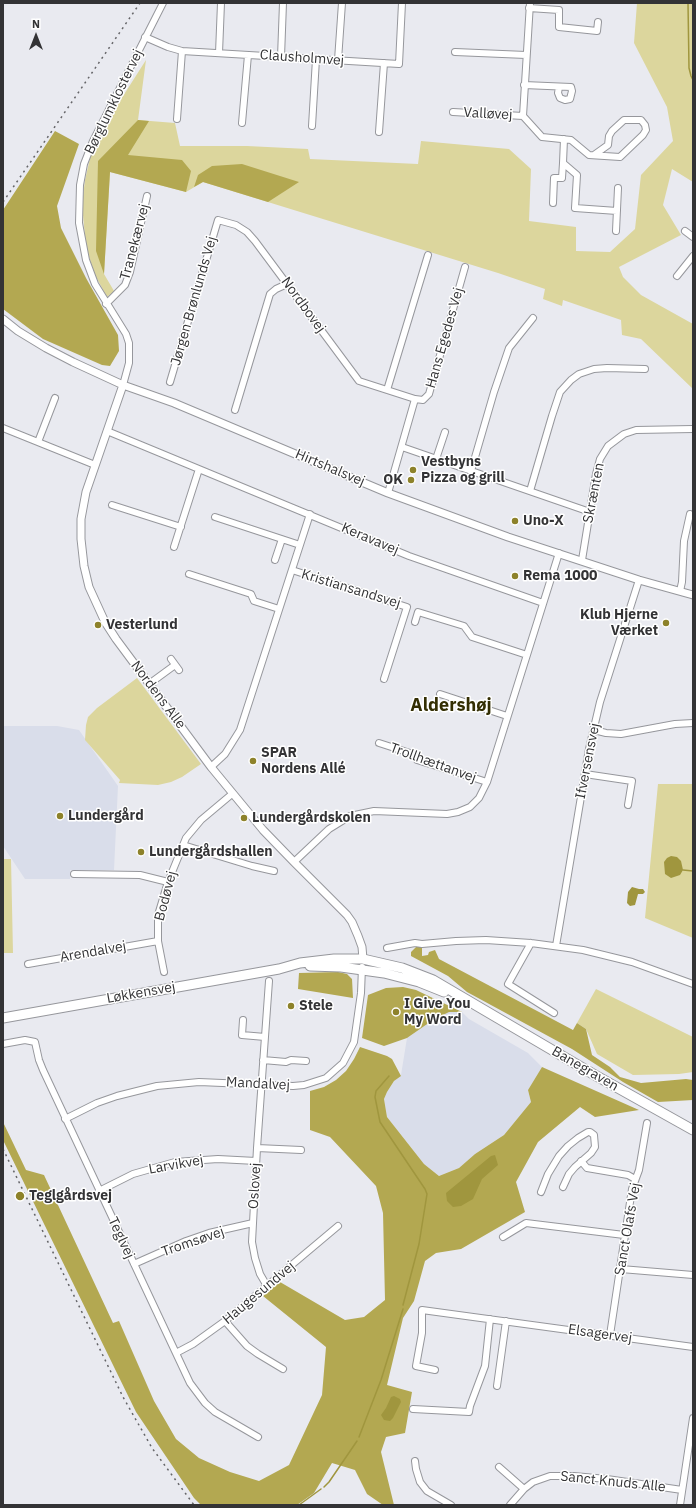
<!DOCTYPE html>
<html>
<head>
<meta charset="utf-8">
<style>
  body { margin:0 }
  #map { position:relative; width:696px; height:1508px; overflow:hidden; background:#e9eaf0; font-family:"IBM Plex Sans",sans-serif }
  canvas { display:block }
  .frame { position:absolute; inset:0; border:4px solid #333335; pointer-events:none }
  .north { position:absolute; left:16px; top:16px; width:40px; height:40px; -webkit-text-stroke:3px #fff; paint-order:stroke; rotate:0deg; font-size:11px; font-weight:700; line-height:16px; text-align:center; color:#333335 }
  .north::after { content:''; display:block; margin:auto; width:14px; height:18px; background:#333335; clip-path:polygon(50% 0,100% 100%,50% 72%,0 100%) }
</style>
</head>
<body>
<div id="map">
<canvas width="696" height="1508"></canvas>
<div class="frame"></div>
<div class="north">N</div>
</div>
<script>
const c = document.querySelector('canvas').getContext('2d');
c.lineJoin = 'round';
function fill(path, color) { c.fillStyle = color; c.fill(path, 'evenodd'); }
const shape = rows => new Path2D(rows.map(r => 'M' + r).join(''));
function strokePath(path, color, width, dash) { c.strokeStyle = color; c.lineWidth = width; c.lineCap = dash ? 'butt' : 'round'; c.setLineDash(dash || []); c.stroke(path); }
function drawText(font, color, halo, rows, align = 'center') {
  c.font = font + ' "IBM Plex Sans",sans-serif'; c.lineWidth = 3; c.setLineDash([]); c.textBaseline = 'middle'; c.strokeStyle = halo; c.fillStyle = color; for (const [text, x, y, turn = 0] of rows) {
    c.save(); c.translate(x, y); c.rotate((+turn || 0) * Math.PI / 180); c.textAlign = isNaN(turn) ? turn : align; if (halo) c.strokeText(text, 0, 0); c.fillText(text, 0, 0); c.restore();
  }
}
const built = shape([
  [3,726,57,726,79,730,118,786,114,870,70,870,70,879,25,879,3,846],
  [449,1012,462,1012,469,1019,528,1053,542,1067,528,1090,531,1102,504,1135,475,1154,459,1168,439,1176,424,1164,387,1117,384,1099,387,1092,394,1081,401,1075,407,1038,433,1020]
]);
const green = shape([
  [637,3,693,3,693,182,672,169,663,205,681,235,619,267,623,277,641,295,693,324,693,389,641,339,622,335,621,320,563,300,562,306,543,299,545,289,498,273,203,182,186,192,110,172,104,274,114,291,107,297,95,275,86,248,82,204,85,180,91,154,102,129,146,60,138,120,175,123,180,146,247,146,308,149,310,159,418,164,421,141,509,149,531,169,529,221,576,227,576,251,610,252,635,229,641,175,673,141,667,107,634,43],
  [137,678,201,764,182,777,171,782,158,785,119,783,120,780,85,740,86,725,88,717,97,708],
  [658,784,693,784,693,938,645,918],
  [3,859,11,859,13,953,3,953],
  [596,989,693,1037,693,1072,679,1074,633,1075,597,1054,586,1029,577,1023]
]);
const forest = shape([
  [138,120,149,121,128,155,182,160,191,171,186,192,110,172,104,274,96,251,98,161],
  [55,131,79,144,57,206,61,228,86,278,118,335,119,351,110,366,102,365,43,339,3,309,3,210],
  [242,164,299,182,268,202,203,182,194,187,198,175,212,166],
  [417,946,422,947,422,956,428,955,429,952,435,950,439,959,573,1030,577,1023,586,1029,592,1055,610,1067,620,1077,641,1083,686,1079,693,1080,693,1100,658,1102,623,1082,572,1049,467,992,448,976,411,956,411,952],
  [338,972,347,974,352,979,353,998,298,989,299,973],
  [403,987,416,990,462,1012,449,1012,433,1020,407,1038,384,1046,362,1038,368,995,386,988],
  [360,1047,387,1056,392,1059,401,1076,394,1081,387,1092,384,1099,387,1117,424,1164,439,1176,459,1168,475,1154,504,1135,531,1102,528,1090,542,1067,639,1110,595,1117,580,1107,538,1142,516,1182,525,1212,461,1249,436,1253,425,1261,414,1301,403,1318,387,1385,412,1392,405,1433,386,1437,381,1452,394,1505,383,1505,367,1494,355,1470,332,1463,314,1493,297,1505,201,1505,194,1498,136,1412,3,1140,3,1122,26,1170,44,1175,113,1323,119,1321,154,1401,176,1439,199,1458,230,1472,259,1481,289,1465,322,1395,326,1347,263,1296,280,1282,345,1320,364,1317,385,1300,383,1213,376,1186,330,1137,310,1130,310,1091,324,1087,336,1080,346,1071,354,1059]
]);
const water = shape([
  [671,856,677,857,681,861,683,870,680,875,671,878,665,874,664,862,667,858],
  [632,887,639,889,643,889,645,892,643,894,638,894,635,905,630,906,627,903,628,892],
  [495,1155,498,1165,482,1179,473,1199,461,1206,453,1207,447,1201,446,1193,491,1156],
  [394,1396,400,1399,401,1402,393,1418,390,1421,384,1420,381,1415,386,1408,391,1397]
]);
const stream = shape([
  [688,3,689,68,691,76,693,80],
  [683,870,693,871],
  [389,1076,376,1091,375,1097,380,1122,425,1189,427,1194,419,1244,403,1305],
  [359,1437,381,1380,403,1309],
  [324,1487,329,1482,357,1441],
  [299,1505,321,1489]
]);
const minor = shape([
  [530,3,523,116,542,137,571,140,589,155,620,157,643,135,646,130,645,125,641,120,624,120,612,131,609,136,608,145,594,155],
  [529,8,559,10,559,27,597,31,598,22],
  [145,37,168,47,182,51,399,64,402,3],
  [455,52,526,55],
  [219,53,221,3],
  [281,57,283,3],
  [338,60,342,3],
  [524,85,571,87,572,91,570,99,565,100,560,98,558,93,559,87],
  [453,112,523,116],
  [177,119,182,51],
  [242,123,248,55],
  [312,126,316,59],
  [379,132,384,63],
  [564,139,563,163,577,175,575,208,617,211],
  [553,203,554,178,562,178,563,163],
  [616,231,618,188],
  [685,231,693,237],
  [677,276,693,256],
  [106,304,125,285,130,272,147,196],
  [170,382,218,220,236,225,247,232,255,241,359,381,415,399,388,493],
  [123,385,129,363,129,343,126,334,95,284,86,260,79,223,80,185,84,164,93,141,163,3],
  [387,390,428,255],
  [415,399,423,400,429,394,465,267],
  [235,410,270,294,276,289,287,284],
  [3,428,95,465],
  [107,431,409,556,543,603],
  [38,442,55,398],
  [402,447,590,512],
  [436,459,445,432],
  [471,471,494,392,509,348,533,318],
  [530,491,552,416,560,392,571,380,579,374,594,369,607,368,645,369],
  [112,505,181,527],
  [215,517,300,545],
  [174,547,199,469],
  [275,560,282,539],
  [582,560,596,474,600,459,608,446,624,434,636,430,693,429],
  [292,570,407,607,384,679],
  [189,574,251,594,254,601,279,609],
  [680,591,682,582,684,541,690,514],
  [415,622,418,612,464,626,472,637,527,655],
  [171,659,179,670],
  [149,684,175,665],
  [440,694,507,716],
  [594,730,606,733,621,734,675,724,693,723],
  [379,743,413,754,417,760,487,782],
  [211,767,225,754,240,730,310,514],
  [585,774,632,781,628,805],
  [183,845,252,866,274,871],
  [294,862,329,829,350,816,374,811,447,814,458,812,470,807,479,798,487,782,559,553],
  [74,874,140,875,168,882],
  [531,943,508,984,554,1013],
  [556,946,589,749,600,702,639,580],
  [387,948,415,943,422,944,456,941,486,940,531,943,583,950,632,962,693,984],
  [28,964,158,941],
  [164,972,158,941,158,915,168,882,186,838,201,820,232,794],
  [243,1020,242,1035,265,1037],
  [3,1044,25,1040,35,1042,39,1060,43,1070,190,1383,205,1403,215,1412,258,1437],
  [263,1060,286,1062,291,1060,306,1061],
  [65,1119,97,1103,117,1096,157,1086,199,1082,293,1086,304,1085,326,1078,343,1063,354,1042,361,993,362,967],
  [257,1148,301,1150],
  [581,1161,587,1168,628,1175,635,1179],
  [99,1191,133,1174,175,1162,218,1159,256,1161],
  [541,1192,548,1174,559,1156,568,1146,578,1138,588,1132,590,1132,594,1135,595,1147,591,1153,575,1167,569,1174,563,1187],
  [503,1237,526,1223,624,1235],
  [134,1264,186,1241,209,1233,253,1223],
  [621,1269,693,1275],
  [267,1286,260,1274,255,1258,252,1242,257,1148,269,981],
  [225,1321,247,1346,258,1354,283,1369],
  [610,1335,632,1189,639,1170,647,1123],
  [176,1353,193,1344,225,1321,338,1226],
  [435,1370,416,1366,422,1333,422,1310,693,1347],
  [497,1386,506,1321],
  [413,1409,469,1412,470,1406,485,1366,490,1319],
  [415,1461,416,1469,420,1482,427,1491,451,1505],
  [499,1467,524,1489],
  [510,1505,524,1489,533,1482,550,1476,574,1476,607,1479,682,1490],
  [680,1505,693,1418]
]);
const tertiary = shape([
  [3,319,18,331,46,348,73,362,123,385,174,403,388,493,508,537,639,580,693,595],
  [123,385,86,492,81,519,81,539,84,566,89,587,105,622,116,639,211,767,263,830,294,862,347,915,352,922,358,936,362,947,363,959]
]);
const primary = shape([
  [310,966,341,967,384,973,419,982,444,992],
  [3,1018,279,969,300,963,334,959,363,959,402,968,433,980,593,1074,693,1130]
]);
const rail = shape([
  [3,202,140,3],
  [3,1149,123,1397,152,1448,194,1505]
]);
const markers = [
  [413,470,4,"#8d822a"],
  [411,480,4,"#8d822a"],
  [515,521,4,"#8d822a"],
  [515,576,4,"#8d822a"],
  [666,623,4,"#8d822a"],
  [98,625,4,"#8d822a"],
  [253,761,4,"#8d822a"],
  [60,816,4,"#8d822a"],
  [244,818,4,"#8d822a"],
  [141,852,4,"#8d822a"],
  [291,1006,4,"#8d822a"],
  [396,1012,4,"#8d822a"],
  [20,1196,5,"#8d822a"]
];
const streetNames = [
  ["Clausholmvej",302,58,4],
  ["Børglumklostervej",114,102,-64],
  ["Valløvej",488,114,3],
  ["Tranekærvej",135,242,-75],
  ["Jørgen Brønlunds Vej",194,301,-74],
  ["Nordbovej",303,305,54],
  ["Hans Egedes Vej",445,338,-74],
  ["Hirtshalsvej",330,468,23],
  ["Skrænten",594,493,-79],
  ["Keravavej",370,539,23],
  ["Kristiansandsvej",351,589,17],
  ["Nordens Alle",158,695,53],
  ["Ifversensvej",588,761,-79],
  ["Trollhættanvej",433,763,20],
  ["Bodøvej",166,896,-75],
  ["Arendalvej",93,952,-10],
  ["Løkkensvej",141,993,-10],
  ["Banegraven",585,1069,30],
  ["Mandalvej",258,1084,3],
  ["Larvikvej",176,1165,-10],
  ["Oslovej",255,1186,-87],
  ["Sanct Olafs Vej",628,1229,-80],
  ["Teglvej",121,1238,65],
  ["Tromsøvej",193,1242,-19],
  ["Haugesundvej",259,1293,-40],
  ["Elsagervej",600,1334,8],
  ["Sanct Knuds Alle",613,1482,6]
];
const poiNames = [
  ["Vestbyns",421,462],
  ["Pizza og grill",421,478],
  ["OK",403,480,"right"],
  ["Uno-X",523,521],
  ["Rema 1000",523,576],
  ["Klub Hjerne",658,615,"right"],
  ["Værket",658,631,"right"],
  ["Vesterlund",106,625],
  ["SPAR",261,753],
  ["Nordens Allé",261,769],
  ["Lundergård",68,816],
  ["Lundergårdskolen",252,818],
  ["Lundergårdshallen",149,852],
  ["I Give You",404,1004],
  ["My Word",404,1020],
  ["Stele",299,1006],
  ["Teglgårdsvej",29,1196]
];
const districtNames = [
  ["Aldershøj",451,706]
];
fill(built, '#d9ddea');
fill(green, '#dcd69d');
fill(forest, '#b3a851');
fill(water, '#a0963e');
strokePath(stream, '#a0963e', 1.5);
strokePath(minor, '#96979c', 8);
strokePath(tertiary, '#96979c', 9);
strokePath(primary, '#96979c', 11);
strokePath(minor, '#fff', 6);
strokePath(tertiary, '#fff', 7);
strokePath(primary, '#fff', 9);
strokePath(rail, '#656568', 1.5, [2, 4]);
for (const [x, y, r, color] of markers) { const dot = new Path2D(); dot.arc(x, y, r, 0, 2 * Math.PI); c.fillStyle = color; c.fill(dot); strokePath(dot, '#fff', 1.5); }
drawText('14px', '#333335', '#fff', streetNames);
drawText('bold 14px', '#333335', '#fff', poiNames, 'left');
drawText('bold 18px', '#332e03', '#fff', districtNames);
</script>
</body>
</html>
